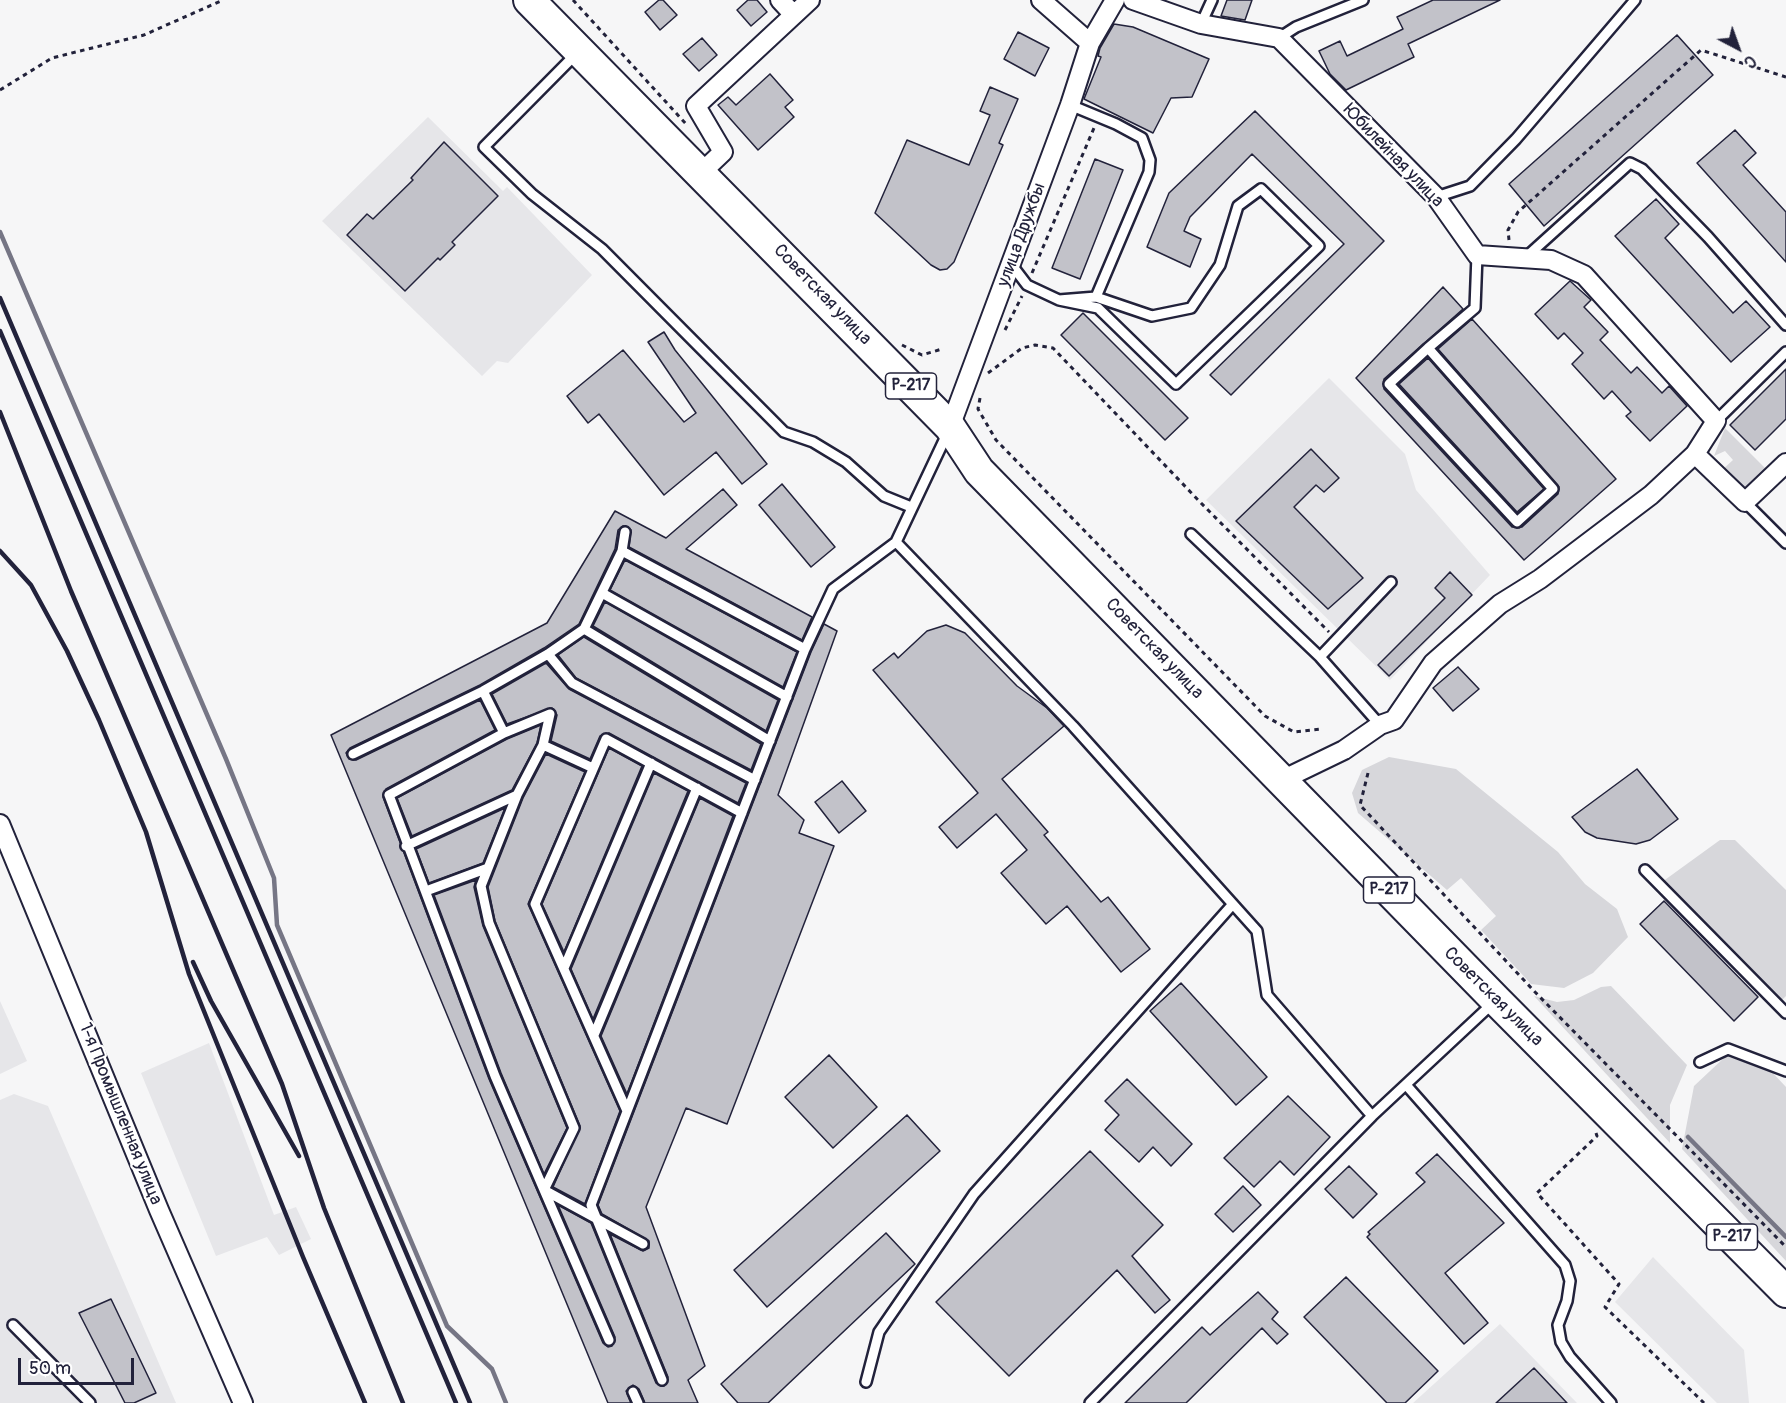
<!DOCTYPE html>
<html>
<head>
<meta charset="utf-8">
<style>
  body { margin:0 }
  #map { position:relative; width:1786px; height:1403px; overflow:hidden; background:#f6f6f7; font-family:Pangolin,sans-serif }
  canvas { display:block }
  .north { position:absolute; left:1708px; top:18px; width:60px; height:60px; -webkit-text-stroke:4px #fff; paint-order:stroke; rotate:139deg; font-size:16px; font-weight:700; line-height:24px; text-align:center; color:#22223b }
  .north::after { content:''; display:block; margin:auto; width:21px; height:27px; background:#22223b; clip-path:polygon(50% 0,100% 100%,50% 72%,0 100%) }
  .scale { position:absolute; left:18px; top:1358px; width:116px; height:27px; box-sizing:border-box; border:3px solid #22223b; border-top:0; padding-left:8px; font-size:18px; line-height:21px; white-space:nowrap; color:#22223b; -webkit-text-stroke:4px #fff; paint-order:stroke }
</style>
</head>
<body>
<div id="map">
<canvas width="1786" height="1403"></canvas>
<div class="north">С</div>
<div class="scale">50 m</div>
</div>
<script>
const c = document.querySelector('canvas').getContext('2d');
c.lineJoin = 'round';
function fill(path, color) { c.fillStyle = color; c.fill(path, 'evenodd'); }
const shape = rows => new Path2D(rows.map(r => 'M' + r).join(''));
function strokePath(path, color, width, dash) { c.strokeStyle = color; c.lineWidth = width; c.lineCap = dash ? 'butt' : 'round'; c.setLineDash(dash || []); c.stroke(path); }
function drawText(font, color, halo, rows, align = 'center') {
  c.font = font + ' Pangolin,sans-serif'; c.lineWidth = 4.5; c.setLineDash([]); c.textBaseline = 'middle'; c.strokeStyle = halo; c.fillStyle = color; for (const [text, x, y, turn = 0] of rows) {
    c.save(); c.translate(x, y); c.rotate((+turn || 0) * Math.PI / 180); c.textAlign = isNaN(turn) ? turn : align; if (halo) c.strokeText(text, 0, 0); c.fillText(text, 0, 0); c.restore();
  }
}
const built = shape([
  [428,117,503,191,507,187,592,275,508,363,497,361,482,376,322,221],
  [1329,378,1405,454,1416,490,1490,575,1390,680,1206,500],
  [0,1001,27,1061,0,1074],
  [209,1043,274,1215,296,1207,311,1239,279,1255,267,1237,216,1256,141,1073],
  [14,1094,48,1106,176,1403,0,1403,0,1100],
  [1653,1257,1744,1350,1749,1403,1717,1403,1615,1302],
  [1500,1324,1577,1403,1413,1403]
]);
const green = shape([
  [1725,428,1769,472,1747,492,1722,470,1733,460,1725,451,1714,456],
  [1389,757,1456,769,1558,852,1585,884,1617,909,1628,937,1593,973,1564,988,1531,984,1481,930,1496,916,1461,878,1447,890,1358,813,1352,793,1362,770],
  [1720,840,1735,840,1786,890,1786,996,1781,1001,1662,882],
  [1611,986,1687,1065,1670,1105,1670,1143,1534,996,1557,1002,1574,1000,1601,987],
  [1726,1056,1771,1071,1786,1087,1786,1261,1682,1149,1694,1086]
]);
const stream = shape([
  [0,232,226,759,274,878,277,925,447,1326,492,1369,506,1403],
  [1688,1137,1786,1237]
]);
const building = shape([
  [659,0,663,0,677,15,660,30,645,12,659,0],
  [748,0,757,0,767,12,751,26,737,10,748,0],
  [1227,0,1252,0,1245,20,1221,16,1227,0],
  [1433,0,1500,0,1408,44,1414,57,1346,90,1330,74,1319,51,1340,41,1347,56,1403,29,1397,17,1433,0],
  [1114,24,1133,27,1209,59,1192,97,1171,98,1153,133,1084,99,1101,57,1098,56,1100,48,1114,24],
  [1018,32,1049,48,1035,76,1004,59,1018,32],
  [1677,35,1713,75,1544,226,1509,184,1677,35],
  [702,38,717,55,699,71,683,54,702,38],
  [770,74,793,100,785,107,794,117,758,150,718,105,728,97,736,105,770,74],
  [990,87,1018,99,999,143,1003,145,954,262,947,269,940,270,931,265,875,213,907,140,969,165,990,115,980,111,990,87],
  [1255,111,1384,241,1231,395,1210,375,1344,244,1252,154,1190,217,1184,231,1201,239,1190,267,1147,247,1169,193,1255,111],
  [1735,130,1756,153,1743,165,1786,212,1786,262,1697,163,1735,130],
  [444,142,498,196,452,242,455,245,440,260,438,258,405,291,347,235,367,214,373,219,413,180,411,178,444,142],
  [1095,159,1123,170,1080,279,1052,268,1095,159],
  [1656,199,1679,224,1665,238,1733,313,1746,301,1770,327,1731,362,1615,236,1656,199],
  [1570,281,1591,300,1584,307,1608,332,1600,340,1631,373,1637,367,1662,393,1669,386,1687,406,1650,441,1626,416,1631,412,1612,391,1604,399,1572,364,1583,353,1564,333,1558,339,1535,314,1570,281],
  [1443,287,1463,309,1384,379,1384,389,1512,527,1522,527,1558,494,1559,487,1438,349,1472,319,1616,479,1524,560,1356,378,1443,287],
  [1083,313,1188,418,1165,440,1061,335,1083,313],
  [664,332,675,350,767,464,742,484,716,452,664,495,599,414,588,423,567,396,623,350,684,422,696,413,648,342,664,332],
  [1428,358,1544,489,1517,512,1399,384,1428,358],
  [1786,369,1786,419,1755,450,1730,425,1786,369],
  [1311,449,1339,478,1324,492,1316,485,1294,507,1363,578,1328,609,1236,521,1311,449],
  [782,484,835,547,811,567,759,505,782,484],
  [723,489,737,505,686,549,812,617,802,640,629,547,631,530,623,526,618,530,615,549,579,624,544,648,480,685,350,748,346,753,349,759,356,760,480,700,495,730,386,789,383,797,489,1079,603,1343,608,1347,612,1346,615,1337,558,1205,591,1223,656,1383,664,1386,668,1377,610,1234,643,1251,649,1248,649,1241,602,1214,598,1205,811,652,824,624,837,631,778,795,804,820,799,833,834,846,727,1124,686,1108,646,1207,705,1366,688,1380,698,1403,645,1403,639,1389,633,1385,626,1391,631,1403,608,1403,331,735,547,623,615,511,666,538,723,489],
  [625,560,797,652,783,687,610,590,625,560],
  [1450,572,1472,595,1389,676,1378,665,1445,598,1435,588,1450,572],
  [605,602,778,700,766,731,593,626,605,602],
  [946,625,965,633,1017,686,1047,708,1064,726,1002,779,1048,832,1044,835,1101,902,1108,897,1150,949,1121,972,1067,906,1046,924,1001,873,1027,850,996,814,957,848,939,827,978,793,873,670,894,653,898,658,927,631,946,625],
  [584,637,761,744,751,770,576,678,558,655,584,637],
  [546,663,569,689,746,783,738,803,609,733,600,736,590,759,551,741,557,715,552,708,507,724,492,694,546,663],
  [1458,667,1479,689,1453,711,1433,688,1458,667],
  [541,725,537,743,512,790,412,836,397,798,507,739,541,725],
  [609,748,642,766,564,952,542,904,609,748],
  [546,754,585,772,528,904,620,1111,585,1204,553,1187,580,1126,495,921,488,887,523,798,546,754],
  [1637,769,1678,819,1650,840,1636,844,1597,838,1585,832,1572,817,1637,769],
  [654,773,688,791,593,1019,571,969,654,773],
  [842,781,866,811,839,833,815,802,842,781],
  [700,798,733,816,627,1094,601,1036,700,798],
  [505,808,483,863,429,883,416,849,505,808],
  [476,880,474,887,483,926,567,1128,544,1174,501,1073,434,895,476,880],
  [1664,901,1758,997,1734,1021,1640,924,1664,901],
  [1181,983,1267,1077,1236,1105,1150,1011,1181,983],
  [829,1055,877,1107,833,1148,785,1097,829,1055],
  [1127,1079,1192,1144,1171,1166,1153,1147,1139,1162,1105,1130,1119,1115,1105,1101,1127,1079],
  [1288,1096,1330,1137,1294,1175,1280,1161,1254,1187,1224,1158,1288,1096],
  [907,1115,940,1151,767,1307,734,1270,907,1115],
  [1090,1151,1163,1225,1132,1256,1170,1300,1155,1313,1117,1270,1009,1376,936,1302,1090,1151],
  [1437,1154,1504,1223,1445,1273,1488,1323,1464,1344,1367,1237,1370,1234,1368,1232,1425,1182,1416,1173,1437,1154],
  [1349,1166,1377,1194,1353,1218,1325,1189,1349,1166],
  [1243,1186,1261,1205,1233,1232,1215,1214,1243,1186],
  [886,1233,915,1264,768,1403,738,1403,721,1384,886,1233],
  [1346,1277,1438,1371,1405,1403,1387,1403,1304,1317,1346,1277],
  [1258,1292,1278,1312,1272,1319,1288,1334,1277,1344,1262,1328,1186,1403,1125,1403,1202,1327,1210,1335,1258,1292],
  [111,1299,156,1393,134,1403,125,1403,79,1313,111,1299],
  [1534,1368,1567,1403,1496,1403,1534,1368]
]);
const path = shape([
  [573,0,686,124],
  [0,90,52,58,144,35,223,0],
  [1509,240,1508,230,1518,212,1701,50,1786,77],
  [1032,273,1094,128],
  [1005,330,1022,296],
  [902,345,922,355,942,349],
  [988,373,1022,348,1035,345,1053,348,1201,503,1329,632],
  [980,398,978,409,996,440,1265,716,1294,732,1322,729],
  [1368,773,1360,805,1535,992,1786,1247],
  [1596,1133,1597,1136,1537,1193,1619,1284,1605,1307,1704,1403]
]);
const service = shape([
  [1201,24,1212,0],
  [1279,38,1296,27,1363,0],
  [576,54,484,147,532,194,602,249,784,432,813,442,846,462,884,496,911,507],
  [1070,105,1116,124,1142,138,1150,160,1149,172,1096,297],
  [1436,197,1470,186,1516,139,1635,0],
  [1525,258,1630,163,1642,169,1708,237,1786,325],
  [1011,264,1027,285,1059,300,1098,308,1176,384,1319,246,1261,189,1238,206,1220,265,1191,308,1152,316,1096,297,1059,300],
  [1428,348,1553,489,1517,522,1389,384,1428,348,1475,308,1477,255],
  [1716,421,1786,352],
  [948,432,896,542,1073,726,1257,931,1267,995,1372,1116,1492,1004],
  [1745,502,1786,543],
  [1191,534,1320,657,1380,725],
  [622,551,805,649],
  [602,593,787,697],
  [584,629,770,741],
  [548,654,572,683,755,780],
  [1320,657,1391,582],
  [483,691,504,733],
  [543,745,593,768],
  [353,754,483,691,548,654,584,629,622,551,625,532],
  [406,846,517,795],
  [1645,870,1786,1013],
  [426,891,488,868],
  [564,968,651,763],
  [594,1035,697,788],
  [1700,1062,1728,1049,1786,1071],
  [1407,1086,1565,1265,1570,1281,1567,1301,1558,1325,1561,1342,1570,1357,1611,1403],
  [627,1111,535,904,606,739,742,813],
  [13,1325,90,1403],
  [609,1340,544,1190,574,1128,489,923,481,886,517,795,543,745,550,714,504,733,389,795,495,1076,544,1190,643,1244],
  [662,1380,591,1205,805,649,833,589,896,542],
  [866,1382,879,1332,974,1194,1233,904],
  [633,1392,638,1403],
  [1090,1403,1372,1116]
]);
const minor = shape([
  [780,0,793,14],
  [1041,0,1090,43],
  [1133,0,1201,24,1279,38,1436,197,1477,255,1551,260,1584,275,1716,421,1695,454,1745,502,1786,463],
  [702,172,723,152,696,106,810,0],
  [950,427,1070,105,1090,43,1115,0],
  [1282,780,1344,750,1380,725,1394,720,1433,663,1500,604,1540,579,1651,495,1695,454],
  [0,824,159,1210,243,1403]
]);
const trunk = shape([
  [529,0,950,427,979,471,1496,1000,1786,1292]
]);
const rail = shape([
  [0,298,470,1403],
  [0,331,456,1403],
  [0,412,71,591,282,1084,324,1208,403,1403],
  [0,551,31,585,67,651,99,720,146,832,189,974,303,1257,365,1403],
  [193,962,211,1001,299,1156]
]);
const shields = [
  [911,386,51],
  [1389,890,51],
  [1732,1237,51]
];
const shieldNames = [
  ["Р-217",911,386],
  ["Р-217",1389,890],
  ["Р-217",1732,1237]
];
const streetNames = [
  ["Юбилейная улица",1393,156,46],
  ["улица Дружбы",1022,235,-70],
  ["Советская улица",822,295,46],
  ["Советская улица",1154,649,46],
  ["Советская улица",1493,997,45],
  ["1-я Промышленная улица",120,1114,68]
];
fill(built, '#e6e6e9');
fill(green, '#d7d7db');
strokePath(stream, '#767685', 4.5);
fill(building, '#c2c2c9');
strokePath(building, '#22223b', 1.5);
strokePath(service, '#22223b', 14);
strokePath(minor, '#22223b', 22);
strokePath(trunk, '#22223b', 34);
strokePath(path, '#22223b', 3, [4.5, 4.5]);
strokePath(service, '#fff', 9);
strokePath(minor, '#fff', 18);
strokePath(trunk, '#fff', 30);
strokePath(rail, '#22223b', 4.5);
for (const [x, y, w] of shields) { const box = new Path2D(); box.roundRect(x - w / 2, y - 13, w, 26, 4.5); c.fillStyle = '#fff'; c.fill(box); strokePath(box, '#22223b', 1.5); }
drawText('bold 16px', '#22223b', null, shieldNames);
drawText('18px', '#22223b', '#fff', streetNames);
</script>
</body>
</html>
